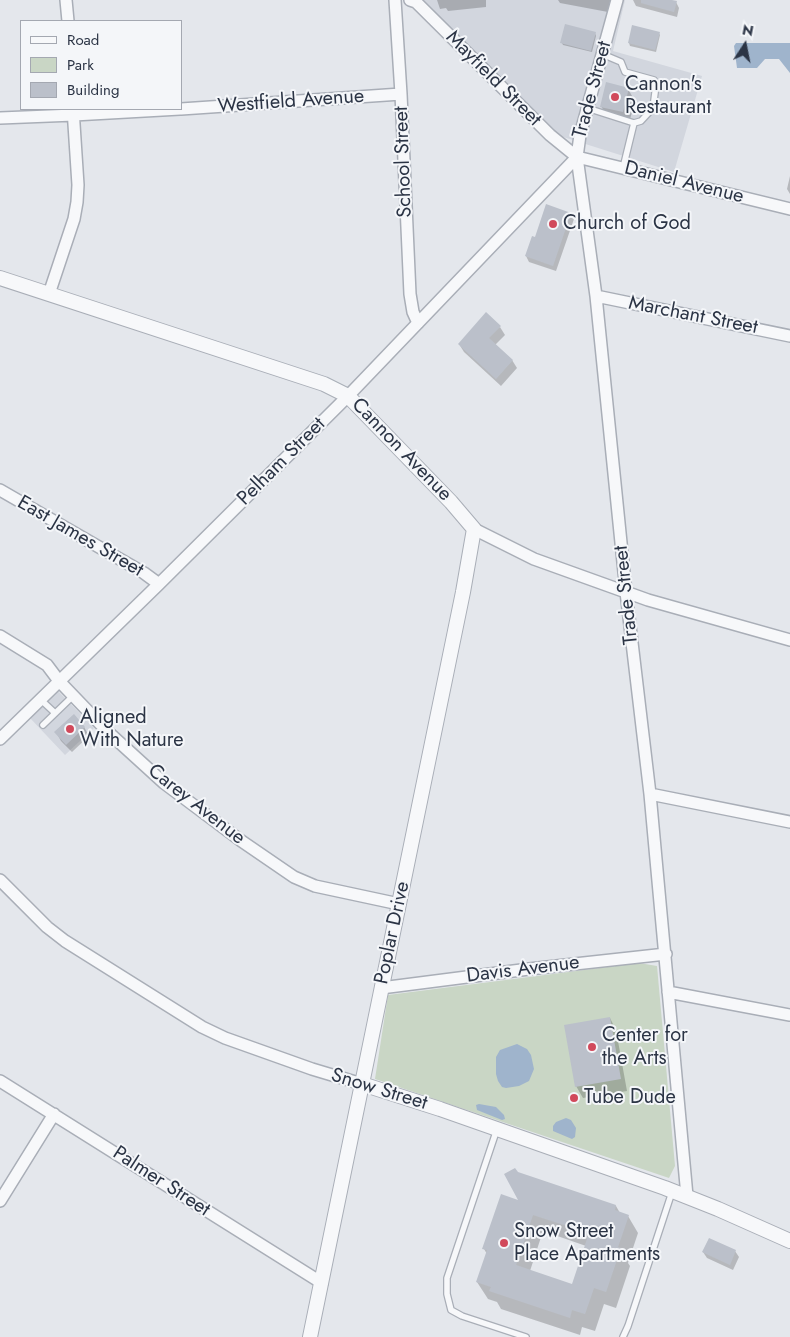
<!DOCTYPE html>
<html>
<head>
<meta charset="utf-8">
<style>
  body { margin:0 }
  #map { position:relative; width:790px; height:1337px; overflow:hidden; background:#e4e7ec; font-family:Jost,sans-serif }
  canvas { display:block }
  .legend { position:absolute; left:20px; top:20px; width:162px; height:90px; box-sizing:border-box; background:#f4f6f9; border:1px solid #a4a8b1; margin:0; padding:6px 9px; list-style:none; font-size:15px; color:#2b3445 }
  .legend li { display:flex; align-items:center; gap:10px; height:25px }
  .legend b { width:25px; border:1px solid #a4a8b1 }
  .north { position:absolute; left:720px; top:20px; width:50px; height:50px; -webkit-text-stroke:4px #f4f6f9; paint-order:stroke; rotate:11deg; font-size:14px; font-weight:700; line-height:20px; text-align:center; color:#2b3445 }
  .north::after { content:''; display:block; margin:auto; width:18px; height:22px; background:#2b3445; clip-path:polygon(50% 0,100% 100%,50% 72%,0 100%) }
</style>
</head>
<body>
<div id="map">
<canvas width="790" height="1337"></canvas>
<ul class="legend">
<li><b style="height:6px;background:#f7f8fa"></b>Road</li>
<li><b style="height:14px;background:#c9d6c5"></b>Park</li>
<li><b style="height:14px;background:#bbc0ca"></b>Building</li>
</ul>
<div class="north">N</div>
</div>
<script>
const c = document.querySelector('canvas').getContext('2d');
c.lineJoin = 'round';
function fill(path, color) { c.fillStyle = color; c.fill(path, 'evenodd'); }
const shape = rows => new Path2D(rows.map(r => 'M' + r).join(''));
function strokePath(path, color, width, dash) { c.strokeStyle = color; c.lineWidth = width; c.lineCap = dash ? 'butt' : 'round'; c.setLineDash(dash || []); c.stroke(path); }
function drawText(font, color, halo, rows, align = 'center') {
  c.font = font + ' Jost,sans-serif'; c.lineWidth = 4; c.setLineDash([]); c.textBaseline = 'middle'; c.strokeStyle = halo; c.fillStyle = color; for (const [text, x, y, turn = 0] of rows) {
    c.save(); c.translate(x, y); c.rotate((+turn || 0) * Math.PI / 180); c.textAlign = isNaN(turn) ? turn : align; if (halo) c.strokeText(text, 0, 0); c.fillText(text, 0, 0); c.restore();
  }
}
const built = shape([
  [419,0,625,0,613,51,702,76,674,172,557,135],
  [58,691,94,728,65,755,30,718]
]);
const green = shape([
  [639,963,657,966,675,1166,669,1178,375,1079,388,995]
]);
const water = shape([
  [736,43,790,43,790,73,779,59,765,59,757,68,737,68,734,46],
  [517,1044,527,1049,531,1055,534,1069,529,1081,519,1086,506,1088,502,1087,498,1081,496,1074,496,1057,500,1050],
  [479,1104,496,1107,504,1115,505,1119,502,1120,477,1110,476,1105],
  [566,1118,571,1120,576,1128,575,1137,572,1139,553,1131,553,1126,556,1122]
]);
const shadow = shape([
  [437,0,486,0,486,7,448,11,446,8,440,9],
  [558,0,611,0,608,12,560,3],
  [633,0,667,0,676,2,679,8,677,17,636,6],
  [595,33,596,36,592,52,563,45,562,43],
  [659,33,660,35,656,52,630,46,629,43],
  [628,89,635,101,629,123,608,118,601,106],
  [790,176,790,194,787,189],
  [570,214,574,219,556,271,529,262,526,256,535,238],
  [500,327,505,335,495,345,512,360,517,368,501,386,464,352,459,344],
  [84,727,89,736,72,752,61,741,56,732],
  [610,1018,616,1030,627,1091,583,1098,576,1086],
  [517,1173,616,1206,620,1213,628,1216,638,1233,628,1263,630,1266,616,1308,604,1304,595,1331,582,1327,580,1335,501,1309,497,1302,488,1299,477,1282,487,1254,484,1249,521,1202],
  [543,1231,586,1246,573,1286,530,1271],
  [735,1251,739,1257,733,1270,707,1258,703,1252]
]);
const building = shape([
  [641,0,672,0,677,1,674,12,641,3],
  [565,24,596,32,591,51,560,43],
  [632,25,660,32,655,50,628,43],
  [606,82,629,88,623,112,600,107],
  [546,204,571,213,553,266,525,256,532,236,535,237],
  [486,312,501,326,489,338,513,360,496,379,458,344],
  [74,714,85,727,66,745,54,732],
  [610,1017,621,1079,575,1087,564,1025],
  [515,1168,518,1172,616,1205,615,1210,629,1215,618,1247,621,1248,606,1292,594,1288,585,1314,572,1310,570,1318,489,1291,491,1287,476,1282,487,1250,482,1249,501,1194,518,1200,504,1174],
  [533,1215,589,1233,572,1284,516,1265],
  [709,1238,736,1250,730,1265,702,1252]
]);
const service = shape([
  [587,108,634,123,641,121,653,108,656,85,654,80,625,72,621,62,602,54],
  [623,168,634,123],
  [40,699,55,713],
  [43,725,73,696],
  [497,1129,447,1278,447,1294,451,1310,462,1316,526,1337],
  [623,1337,628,1326,672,1192]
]);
const minor = shape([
  [66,0,68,21],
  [395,0,401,94,410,294,413,312,418,323],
  [410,0,416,2,550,135,577,157,790,209],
  [617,0,580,135,577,157,596,296,626,592,650,794,687,1196],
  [181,109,401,94],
  [0,118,74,115,180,109],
  [49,294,74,219,77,202,78,185,73,109],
  [596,296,790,336],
  [0,490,144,573,159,584],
  [474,529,534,559,648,600,790,640],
  [0,636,47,665,59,681,108,732,164,783,240,840,294,877,315,886,399,904],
  [0,739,159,584,348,396,577,157],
  [650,794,790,822],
  [0,880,47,927,65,941,202,1027,225,1038,312,1069,362,1084],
  [381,988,529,969,666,954],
  [668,992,790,1015],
  [0,1081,322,1283],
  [0,1201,54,1114]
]);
const tertiary = shape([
  [0,278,324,384,348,396,451,502,474,529,463,592,310,1337],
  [362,1084,440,1109,665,1188,718,1209,790,1241]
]);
const markers = [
  [615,97,5,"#d1495b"],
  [553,224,5,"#d1495b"],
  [70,729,5,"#d1495b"],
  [592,1047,5,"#d1495b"],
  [574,1098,5,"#d1495b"],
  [504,1243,5,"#d1495b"]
];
const streetNames = [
  ["Mayfield Street",493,79,45],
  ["Trade Street",593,90,-75],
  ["Westfield Avenue",291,102,-4],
  ["School Street",404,162,-92],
  ["Daniel Avenue",684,183,14],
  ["Marchant Street",693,316,11],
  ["Cannon Avenue",401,450,46],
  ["Pelham Street",282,462,-45],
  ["East James Street",80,537,30],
  ["Trade Street",627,595,-96],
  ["Carey Avenue",196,805,38],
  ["Poplar Drive",393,933,-78],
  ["Davis Avenue",523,970,-7],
  ["Snow Street",379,1090,17],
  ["Palmer Street",161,1182,33]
];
const poiNames = [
  ["Cannon's",625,85],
  ["Restaurant",625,108],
  ["Church of God",563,224],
  ["Aligned",80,718],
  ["With Nature",80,741],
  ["Center for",602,1036],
  ["the Arts",602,1059],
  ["Tube Dude",584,1098],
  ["Snow Street",514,1232],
  ["Place Apartments",514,1255]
];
fill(built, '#d2d6de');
fill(green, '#c9d6c5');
fill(water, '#9fb4cc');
fill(shadow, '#0003');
fill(building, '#bbc0ca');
strokePath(service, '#a9aeb7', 8);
strokePath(minor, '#a9aeb7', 14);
strokePath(tertiary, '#a9aeb7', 16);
strokePath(service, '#f7f8fa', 5.5);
strokePath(minor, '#f7f8fa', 11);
strokePath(tertiary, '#f7f8fa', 14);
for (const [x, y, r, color] of markers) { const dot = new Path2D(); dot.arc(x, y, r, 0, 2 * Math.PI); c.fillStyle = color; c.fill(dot); strokePath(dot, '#f4f6f9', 2); }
drawText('20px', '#2b3445', '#f4f6f9', streetNames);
drawText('20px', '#2b3445', '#f4f6f9', poiNames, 'left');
</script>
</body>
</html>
